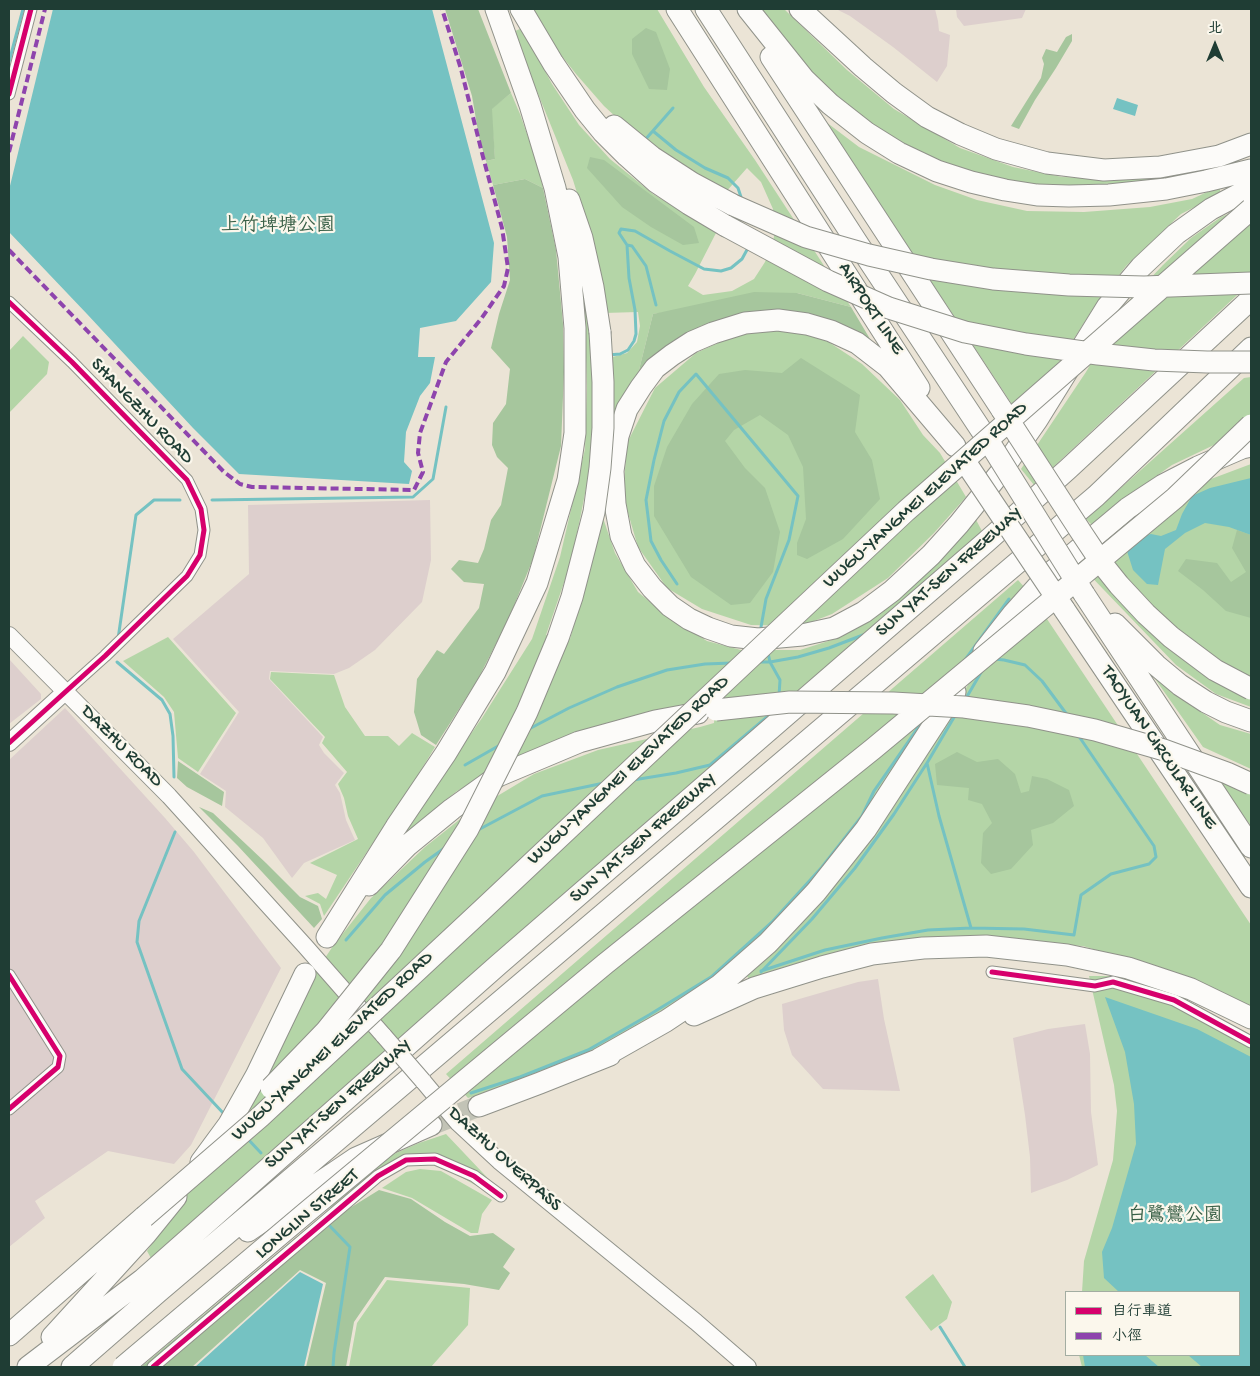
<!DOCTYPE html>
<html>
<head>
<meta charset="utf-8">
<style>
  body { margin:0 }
  #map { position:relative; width:1260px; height:1376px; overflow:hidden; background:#ebe4d6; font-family:"Gochi Hand","LXGW WenKai TC",sans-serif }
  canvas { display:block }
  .frame { position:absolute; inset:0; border:10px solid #1f3d34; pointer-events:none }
  .legend { position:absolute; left:1065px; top:1291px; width:175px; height:65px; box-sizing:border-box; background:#fbf7ec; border:1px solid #a3ada2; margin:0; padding:6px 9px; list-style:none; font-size:15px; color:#1f3d34 }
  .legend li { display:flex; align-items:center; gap:10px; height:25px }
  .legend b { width:25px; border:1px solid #a3ada2 }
  .north { position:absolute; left:1190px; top:20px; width:50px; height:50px; -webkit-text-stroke:4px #fbf7ec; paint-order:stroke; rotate:0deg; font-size:14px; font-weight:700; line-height:20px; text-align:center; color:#1f3d34 }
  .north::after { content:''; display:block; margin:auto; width:18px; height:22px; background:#1f3d34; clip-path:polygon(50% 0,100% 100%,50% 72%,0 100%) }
</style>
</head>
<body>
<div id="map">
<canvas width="1260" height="1376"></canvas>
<div class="frame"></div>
<ul class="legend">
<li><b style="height:6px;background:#d6006c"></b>自行車道</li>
<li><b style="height:6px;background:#8e44ad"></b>小徑</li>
</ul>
<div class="north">北</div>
</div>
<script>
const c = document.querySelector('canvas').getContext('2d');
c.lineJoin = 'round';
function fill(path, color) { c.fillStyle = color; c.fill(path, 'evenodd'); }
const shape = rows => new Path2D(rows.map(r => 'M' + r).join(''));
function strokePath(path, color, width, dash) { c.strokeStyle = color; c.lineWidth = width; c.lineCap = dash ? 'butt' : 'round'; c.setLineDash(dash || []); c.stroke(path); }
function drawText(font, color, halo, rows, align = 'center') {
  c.font = font + ' "Gochi Hand","LXGW WenKai TC",sans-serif'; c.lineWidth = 4.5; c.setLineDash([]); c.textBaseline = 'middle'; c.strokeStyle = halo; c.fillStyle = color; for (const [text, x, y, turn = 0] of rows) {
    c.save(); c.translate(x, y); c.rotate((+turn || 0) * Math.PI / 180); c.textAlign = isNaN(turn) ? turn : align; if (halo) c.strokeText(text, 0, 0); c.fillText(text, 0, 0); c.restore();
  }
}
const industrial = shape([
  [836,9,935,9,938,21,939,31,950,35,947,66,937,82,893,47,850,16],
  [956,9,1026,9,1022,18,964,26,957,17],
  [430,500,431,560,422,602,375,650,349,668,334,674,270,671,269,679,323,737,319,745,324,753,344,773,335,785,340,793,346,820,355,840,304,863,292,878,263,838,225,807,226,791,200,774,239,712,173,639,249,574,248,505],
  [9,659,41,694,41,699,9,724],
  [65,708,165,818,194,852,281,968,191,1145,174,1164,108,1151,35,1201,45,1218,9,1247,9,760],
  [878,979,884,1019,900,1091,823,1089,792,1055,784,1030,782,1004,858,982],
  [1085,1024,1090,1054,1091,1112,1098,1165,1067,1180,1031,1193,1030,1157,1025,1115,1013,1038,1048,1029]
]);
const green = shape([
  [530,9,657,9,704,87,755,160,851,307,797,293,653,314,638,374,608,452,609,358,627,353,637,342,640,326,638,312,604,313,590,235,573,180,513,32,522,28,552,84,579,125,610,159,653,194,716,233,695,274,688,286,703,295,732,291,754,279,765,262,774,237,773,209,761,182,747,168,725,193,642,141,604,106,576,74,547,37],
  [758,9,784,9,847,70,894,109,960,148,1013,167,1062,177,1128,179,1166,177,1126,183,1053,186,1020,183,987,176,952,166,922,153,896,139,868,122,818,82],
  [511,93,520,114,537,163,543,188,525,179,493,185,486,161,495,159,491,109],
  [826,122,859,147,935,185,977,200,1027,211,1084,212,1150,207,1192,199,1220,186,1220,194,1181,214,1126,266,1094,307,1054,370,1023,421],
  [1251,204,1251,282,1034,485,1021,469,1086,372,1124,306,1163,265,1191,238,1221,217],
  [580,278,591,320,594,426,588,478,580,519,570,565,546,635,570,639,603,518,615,553,638,592,667,616,707,641,741,650,800,650,841,637,876,615,975,518,982,531,152,1260,147,1251,187,1193,307,985,333,946,371,898,425,847,464,816,534,774,598,750,700,727,714,723,716,702,525,755,457,791,397,840,482,718,532,639,560,557,585,449,587,388,585,327],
  [782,330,821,337,862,364,900,400,923,435,940,453,966,497,934,533,888,578,832,614,801,626,751,625,702,609,667,588,638,547,623,496,627,443,655,388,696,353,738,334],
  [23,336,49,362,47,374,9,413,9,351],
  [1251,377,1251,435,1216,444,1172,465,1131,494,1092,525,1086,519,1244,378],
  [1251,464,1251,707,1216,694,1176,665,1080,565,1163,497],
  [1018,580,1026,589,867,819,805,894,714,979,652,1018,599,1049,536,1076,468,1098,446,1074],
  [1035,601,1251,925,1251,1009,1184,977,1083,946,970,940,753,983,744,973,935,737,980,666],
  [168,637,236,713,198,772,178,758,174,712,164,697,123,661],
  [271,672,334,675,345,707,365,736,388,736,399,746,412,733,435,747,413,783,324,916,320,904,305,896,318,893,326,899,337,875,310,863,358,839,348,816,344,798,338,784,347,772,322,743,325,737,270,679],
  [1153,676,1188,703,1220,725,1251,734,1251,769,1203,747],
  [1216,779,1251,794,1251,826],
  [1089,976,1118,976,1175,994,1251,1035,1251,1367,1082,1367,1079,1355,1239,1355,1239,1292,1082,1292,1084,1261,1113,1160,1117,1111,1114,1085],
  [446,1134,500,1191,495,1196,441,1166,418,1163,403,1167,333,1212,322,1194,373,1163,419,1143],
  [420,1169,441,1171,492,1200,482,1214,478,1233,471,1233,412,1198,382,1188,406,1172],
  [933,1274,952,1302,947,1319,931,1331,905,1297],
  [387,1280,470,1288,468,1325,431,1367,349,1367,357,1323]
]);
const forest = shape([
  [445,9,478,9,511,93,492,109,495,159,486,161,479,137,472,96],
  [646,28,656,32,670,69,667,90,649,89,632,54,632,39],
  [1072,34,1072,41,1056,68,1035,100,1019,129,1011,126,1041,78,1044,64,1042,58,1046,49,1057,52,1066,37],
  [590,157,604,160,694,227,699,243,683,245,651,227,622,207,587,168],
  [525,179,543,188,556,250,563,324,564,372,561,446,533,559,509,618,477,681,436,745,421,735,414,712,417,679,437,650,444,654,479,608,484,584,464,582,451,569,459,560,478,563,484,549,491,520,501,505,508,468,497,457,492,445,493,423,506,404,510,369,491,348,499,314,510,280,507,237,493,185],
  [754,292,797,293,851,307,873,344,748,314,701,326,664,349,638,374,653,314],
  [801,358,860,395,855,432,872,460,880,499,843,539,807,559,797,555,797,543,806,519,803,467,788,435,760,415,734,430,725,441,745,468,765,488,780,532,773,572,750,603,731,605,691,577,654,516,654,486,667,447,692,404,719,374,745,370,782,373],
  [1237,530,1251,535,1251,618,1226,611,1203,590,1178,571,1186,559,1217,563,1231,582,1246,572,1232,548],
  [957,752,977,762,998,759,1015,774,1021,793,1029,791,1032,776,1047,779,1069,790,1074,806,1053,823,1031,830,1033,845,1011,869,991,874,981,863,983,833,992,823,982,804,968,800,969,788,937,785,935,764],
  [178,761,224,792,222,806,187,787,177,778],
  [199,807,213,813,266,863,300,897,318,906,322,919,314,928,238,846],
  [379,1190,411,1199,445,1222,470,1236,493,1233,515,1249,503,1267,510,1273,499,1290,464,1284,385,1277,354,1322,346,1367,306,1367,326,1283,300,1270,192,1367,141,1367,313,1223,323,1229,337,1216]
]);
const water = shape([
  [53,9,432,9,494,243,491,282,456,321,420,328,418,357,435,357,430,383,420,396,406,432,404,462,412,471,409,484,239,474,193,428,87,314,9,232,9,190],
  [1117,98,1138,105,1135,116,1113,109],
  [1251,478,1251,535,1229,527,1205,523,1185,533,1165,549,1158,585,1147,584,1133,570,1127,551,1135,538,1151,534,1161,536,1176,530,1182,514,1192,496,1210,488],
  [1105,997,1197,1029,1251,1057,1251,1367,1202,1367,1188,1355,1239,1355,1239,1292,1119,1292,1104,1278,1102,1252,1112,1228,1136,1144,1134,1104,1125,1052],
  [300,1272,323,1284,304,1367,195,1367],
  [1083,1355,1145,1355,1159,1367,1085,1367]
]);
const stream = shape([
  [9,62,23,9],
  [653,131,676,150,705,168,728,178,738,188,741,197,741,201],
  [644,141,673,108],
  [627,245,619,233,621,229,635,231,670,251,704,269,721,271,731,268,742,259,748,248],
  [608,355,620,354,628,350,634,341,636,334,635,310,629,278,627,245,632,246,646,266,656,305],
  [212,500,413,497,433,479,446,407],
  [677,584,661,560,651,541,646,500,654,460,664,421,679,392,696,374,798,496,789,540,766,599,761,627,761,630],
  [118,639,136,515,154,500,180,500],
  [768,653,770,662,780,680,779,696],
  [994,659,1004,660,1025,665,1042,681,1068,716],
  [965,660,1009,599],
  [117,662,162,700,170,714,173,736,174,777],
  [759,662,770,662,798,657,829,648,863,635],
  [965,700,983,669],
  [529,729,569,708,617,687,667,670,705,664,732,663],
  [927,763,956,714],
  [465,765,500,745],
  [633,780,676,773,710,765,773,712],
  [478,830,542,796,604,783],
  [175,832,139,921,137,942,182,1069,225,1115],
  [346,940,385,895,425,862,446,847],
  [761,971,825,950,882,938,928,930,971,928],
  [761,972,812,919,855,868,894,814,927,763,939,816,971,928,1024,929,1074,935,1081,895,1111,874,1149,864,1156,857,1154,846,1078,735],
  [471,1093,520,1077,588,1050,649,1015,711,977,773,921,822,867,862,816,874,791,924,719],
  [246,1137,261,1153],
  [327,1223,350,1247,334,1353,333,1367],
  [940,1327,965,1367]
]);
const highwayTunnel = shape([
  [431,1125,479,1106]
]);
const street = shape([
  [9,94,31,9],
  [9,302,72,362,187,480,201,509,204,530,200,555,187,576,105,656,66,691],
  [992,972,1095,986,1113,982,1174,1000,1251,1042],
  [9,975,60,1056,58,1067,9,1109],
  [153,1367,378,1176,406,1160,435,1159,474,1176,501,1196]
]);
const secondary = shape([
  [9,635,169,796,305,946,384,1036],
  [9,743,66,691],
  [423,1081,458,1123,499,1161,696,1322,748,1367]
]);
const highway = shape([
  [521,9,553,63,585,110,603,132,627,156,656,182,689,204,726,226],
  [677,9,919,388],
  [706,9,856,241,991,445],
  [748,9,804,79,830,104,867,133,899,153,937,171,971,182,1005,190,1037,195,1069,196,1109,195,1166,189,1206,181,1251,170],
  [800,9,863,67,894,93,927,117,960,134,996,149,1047,163,1104,170,1160,167,1219,156,1251,144],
  [771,57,1002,410],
  [614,126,652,157,692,183,733,205],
  [569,200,582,238,593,287,600,332],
  [955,446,888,367,857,343,831,331,807,324,778,320,745,323,713,333,692,342,672,355,655,368,641,387,627,409,618,436,613,471,615,504,621,536,635,566,652,588,670,606,689,619,708,628,731,636,758,639,802,635,834,628,864,612,892,591,931,555,959,524,1000,473,1037,420,1107,307,1141,267,1176,234,1211,209,1251,188],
  [1084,594,1251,847],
  [1064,609,1251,887],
  [1115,624,1156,665,1180,685,1206,702,1226,712,1251,721],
  [984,651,1013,614,1048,575,1128,508,1163,485,1198,467,1242,448,1251,446],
  [369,885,408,845,452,809,498,776,579,742,655,721,698,713],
  [327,937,396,827,446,753,495,672,537,583,568,480,575,433,575,328,569,257,555,188,530,105,496,9],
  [694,1015,754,988,822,967,872,954,923,948,986,946,1067,955,1128,968,1191,989,1251,1018],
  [599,1059,666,1021,720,985,768,943,816,892,866,829,955,692],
  [479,1106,540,1083,610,1055],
  [201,1162,229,1124,256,1076,305,974],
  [248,1231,356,1158,431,1125],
  [9,1335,144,1217],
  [52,1337,146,1234,176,1197],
  [28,1367,142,1280,498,965,986,542,1068,469,1251,299],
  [72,1367,158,1292,1096,496,1251,348]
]);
const secondaryBridge = shape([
  [384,1036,423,1081]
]);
const highwayBridge = shape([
  [733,205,806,237,869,255,931,269,993,279,1069,285,1144,287,1251,283],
  [726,226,828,281,889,308,965,332,1026,344,1098,354,1154,360,1207,362,1251,362],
  [1002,410,1081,532,1103,565,1119,585,1146,614,1171,637,1215,670,1251,689],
  [991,445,1084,594],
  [968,466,1064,609],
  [716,710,790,702,893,703,964,707,1028,716,1095,730,1164,750,1227,773,1251,784],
  [271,1088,326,1031,391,950,468,829,527,712,558,638,572,597,594,512,600,468,603,428,603,382,600,332],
  [144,1217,260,1117,482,910,906,511,1251,209],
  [123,1367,308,1211,605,964,873,749,1175,498,1251,425]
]);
const quiet = shape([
  [9,152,45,9],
  [9,250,224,472,240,484,252,487,414,490,423,472,418,453,420,433,446,362,481,319,504,286,508,268,502,228,482,153,461,69,442,9]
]);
const cycleway = shape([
  [9,94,31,9],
  [9,302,72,362,187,480,201,509,204,530,200,555,187,576,105,656,9,743],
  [992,972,1095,986,1113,982,1174,1000,1251,1042],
  [9,975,60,1056,58,1067,9,1109],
  [153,1367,378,1176,406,1160,435,1159,474,1176,501,1196]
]);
const parkNames = [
  ["上竹埤塘公園",278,227],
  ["白鷺鸞公園",1175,1217]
];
const streetNames = [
  ["AIRPORT LINE",870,309,57],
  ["SHANGZHU ROAD",141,412,46],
  ["WUGU-YANGMEI ELEVATED ROAD",926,496,-42],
  ["SUN YAT-SEN FREEWAY",950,573,-41],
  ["DAZHU ROAD",121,747,45],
  ["TAOYUAN CIRCULAR LINE",1158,748,56],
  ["WUGU-YANGMEI ELEVATED ROAD",629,771,-43],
  ["SUN YAT-SEN FREEWAY",644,839,-41],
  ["WUGU-YANGMEI ELEVATED ROAD",333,1047,-43],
  ["SUN YAT-SEN FREEWAY",339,1105,-41],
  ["DAZHU OVERPASS",504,1160,42],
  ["LONGLIN STREET",308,1215,-40]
];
fill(industrial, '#ddcfcd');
fill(green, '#b4d5a7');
fill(forest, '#a6c69d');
fill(water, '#75c2c2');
strokePath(stream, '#75c2c2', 3);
strokePath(highwayTunnel, '#c2c3b6', 21, [21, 11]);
strokePath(street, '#90928a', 13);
strokePath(secondary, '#90928a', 18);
strokePath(highway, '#90928a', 23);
strokePath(street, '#fcfbf9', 11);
strokePath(secondary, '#fcfbf9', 16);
strokePath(highway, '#fcfbf9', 21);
strokePath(secondaryBridge, '#90928a', 18, []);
strokePath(highwayBridge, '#90928a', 23, []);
strokePath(secondaryBridge, '#fcfbf9', 16);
strokePath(highwayBridge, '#fcfbf9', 21);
strokePath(quiet, '#8e44ad', 4, [8, 4]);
strokePath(cycleway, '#d6006c', 5);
drawText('19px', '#396047', '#fbf7ec', parkNames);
drawText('19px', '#1f3d34', '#fbf7ec', streetNames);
</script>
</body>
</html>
